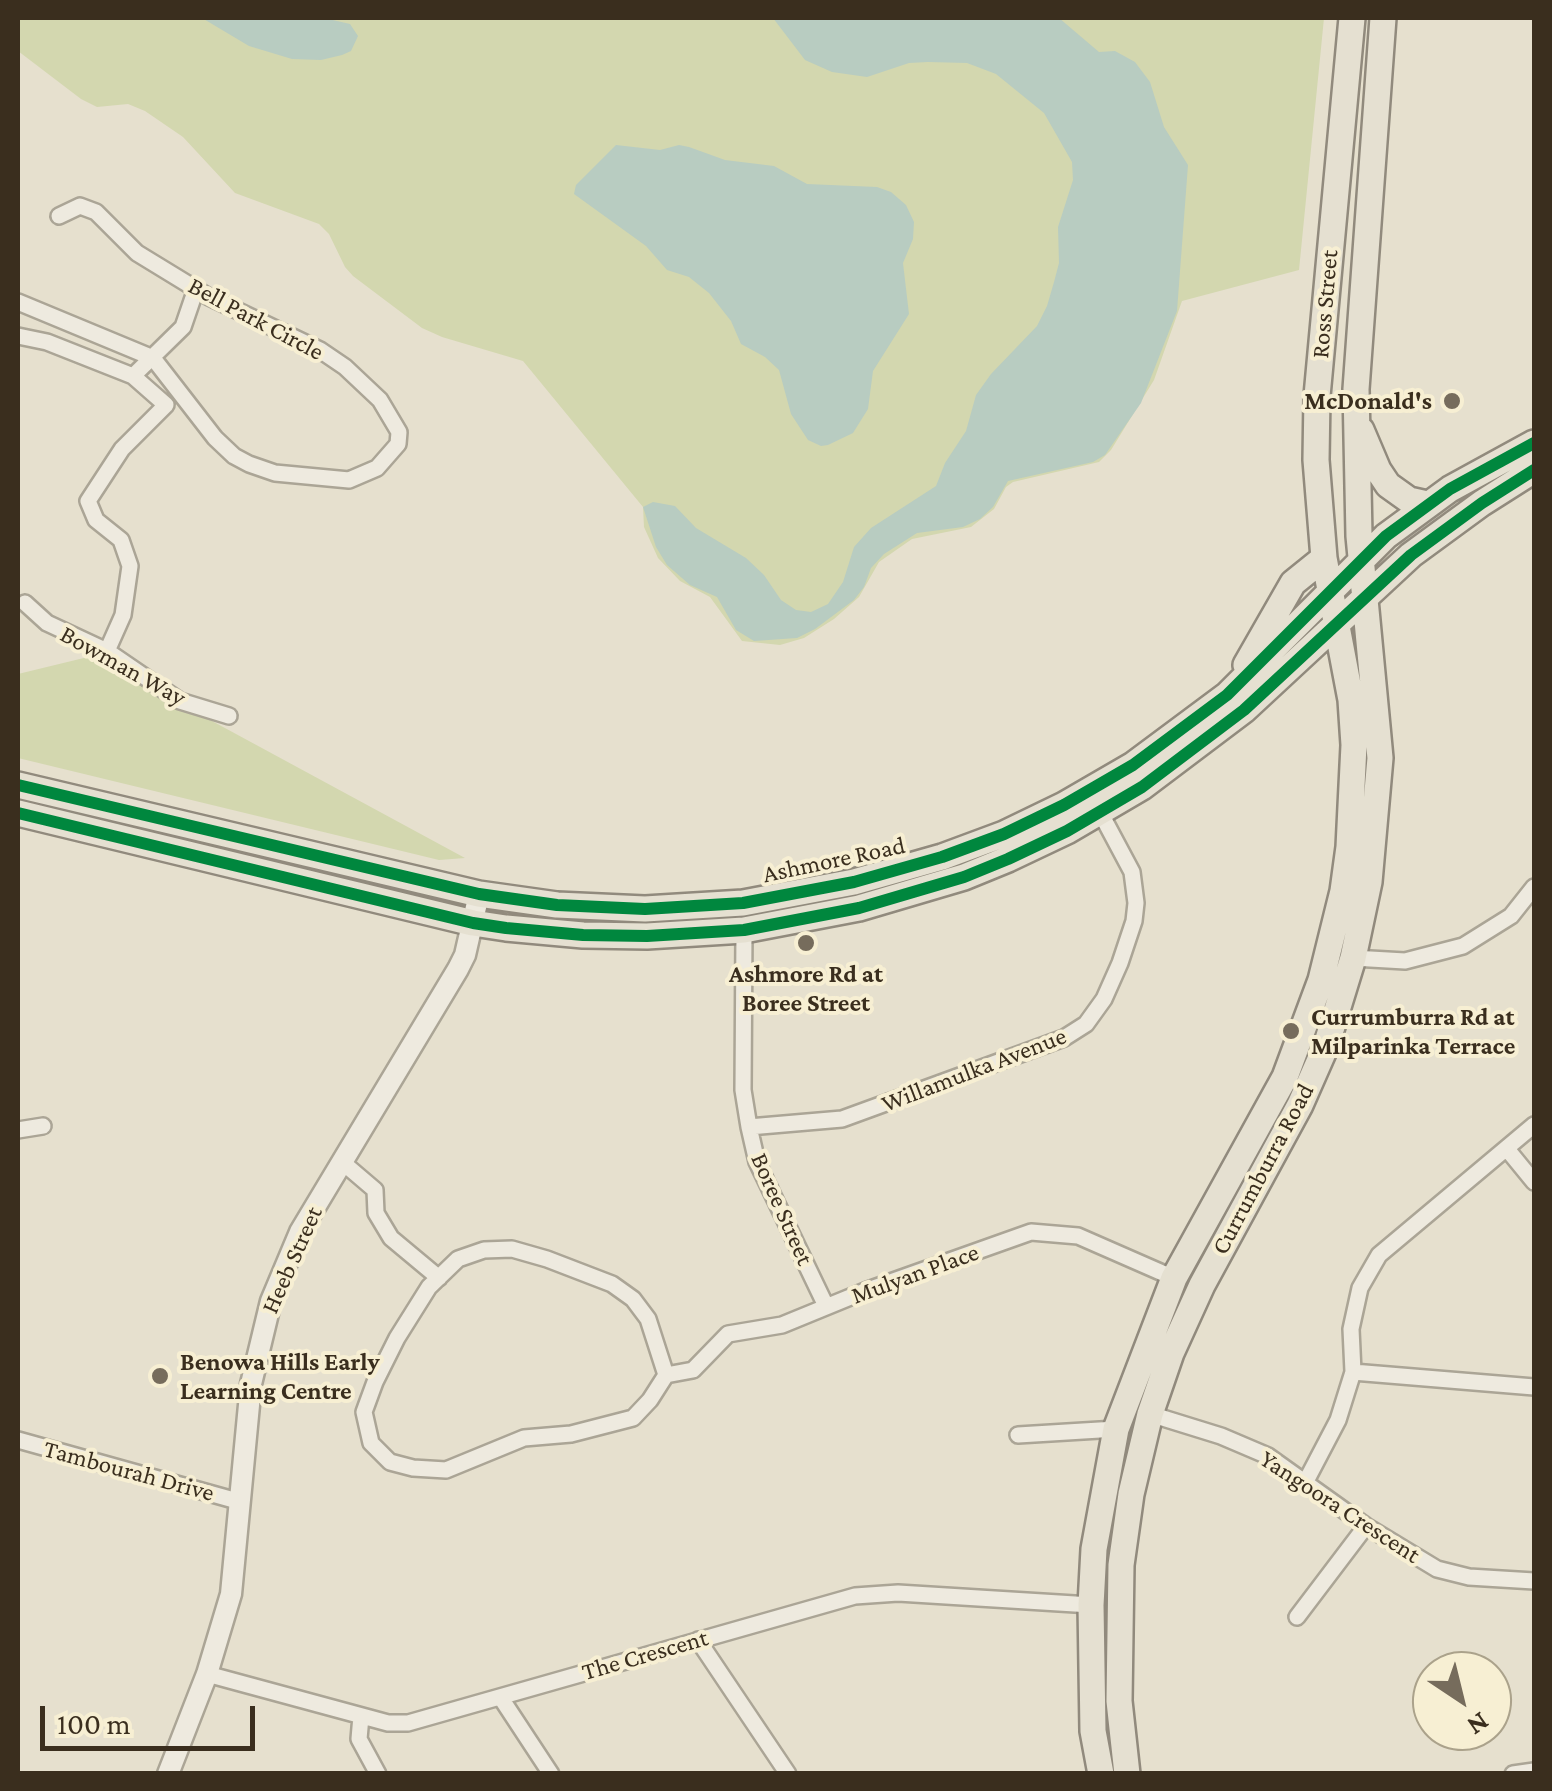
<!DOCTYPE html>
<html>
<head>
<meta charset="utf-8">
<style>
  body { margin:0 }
  #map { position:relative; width:1552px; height:1791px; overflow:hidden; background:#e6e0ce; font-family:"Crimson Pro",serif }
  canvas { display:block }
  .frame { position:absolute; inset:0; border:20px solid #3a2e1e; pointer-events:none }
  .north { position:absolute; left:1412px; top:1651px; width:100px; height:100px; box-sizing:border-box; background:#f7efd3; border:2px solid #aba28b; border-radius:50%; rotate:145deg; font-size:28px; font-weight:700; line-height:40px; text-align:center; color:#3a2e1e }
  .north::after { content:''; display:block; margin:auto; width:35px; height:45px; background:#766c5c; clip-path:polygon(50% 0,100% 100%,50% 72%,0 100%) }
  .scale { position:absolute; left:40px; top:1706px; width:215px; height:45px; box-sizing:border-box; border:5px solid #3a2e1e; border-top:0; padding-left:12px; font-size:30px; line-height:35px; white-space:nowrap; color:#3a2e1e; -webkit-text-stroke:8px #f7efd3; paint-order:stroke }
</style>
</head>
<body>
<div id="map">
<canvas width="1552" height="1791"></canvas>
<div class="frame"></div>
<div class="north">N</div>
<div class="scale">100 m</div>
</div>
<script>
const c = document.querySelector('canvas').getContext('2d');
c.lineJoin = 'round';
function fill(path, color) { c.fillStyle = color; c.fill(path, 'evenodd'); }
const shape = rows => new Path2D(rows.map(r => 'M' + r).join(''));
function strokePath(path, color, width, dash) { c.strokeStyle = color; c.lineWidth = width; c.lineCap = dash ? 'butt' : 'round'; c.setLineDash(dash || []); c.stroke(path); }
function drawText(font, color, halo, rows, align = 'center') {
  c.font = font + ' "Crimson Pro",serif'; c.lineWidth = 8; c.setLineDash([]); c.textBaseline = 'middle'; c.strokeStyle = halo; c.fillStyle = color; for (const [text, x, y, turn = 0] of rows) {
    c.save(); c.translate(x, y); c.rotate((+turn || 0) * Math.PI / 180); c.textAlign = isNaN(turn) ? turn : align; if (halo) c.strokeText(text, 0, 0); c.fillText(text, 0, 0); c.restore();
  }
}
const green = shape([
  [18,18,1324,18,1299,270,1182,301,1154,380,1111,450,1099,462,1013,482,1006,487,994,509,971,527,912,539,879,562,859,597,834,619,804,638,780,645,742,641,710,597,680,581,658,558,644,527,643,507,523,361,442,337,422,328,353,276,345,267,329,234,319,224,235,193,183,137,145,111,128,104,97,107,81,99,18,51],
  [92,656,465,858,439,860,18,758,18,674]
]);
const water = shape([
  [202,18,324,18,350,24,358,36,351,51,342,55,321,60,292,59,249,46],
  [773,18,1059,18,1099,52,1115,51,1135,62,1150,82,1164,127,1188,165,1177,311,1141,403,1105,455,1093,462,1008,481,993,507,980,519,963,527,917,533,884,554,871,568,864,587,854,600,815,629,797,638,754,641,736,630,717,597,690,585,667,565,656,547,643,507,653,502,675,506,696,528,746,558,764,575,781,600,796,610,811,612,828,604,843,582,854,547,871,528,936,486,945,463,966,431,976,395,991,374,1037,326,1047,306,1054,282,1059,263,1058,227,1073,180,1072,162,1044,113,996,74,967,63,928,62,909,63,867,77,832,72,805,60],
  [616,145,660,150,679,145,689,147,725,160,774,166,807,184,877,187,891,192,906,205,914,222,913,239,903,263,909,314,873,371,868,409,853,433,828,445,821,446,808,440,791,414,779,370,765,357,741,344,731,321,709,293,689,277,667,270,646,246,574,194,576,185]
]);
const minor = shape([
  [18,302,153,358,215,438,234,456,249,464,275,473,349,480,377,468,398,444,399,432,380,400,345,367,320,350,209,297,137,253,96,212,80,206,59,216],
  [18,336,47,342,133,376,166,405,122,449,88,501,96,520,121,540,130,566,123,615,107,651],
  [133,376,183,327,196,289],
  [25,603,47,623,107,651,180,701,229,716],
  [744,930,743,1090,749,1127,757,1162,826,1306],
  [1353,958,1405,961,1463,946,1511,916,1534,887],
  [749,1127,842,1119,1064,1038,1086,1024,1104,999,1120,963,1134,921,1136,903,1132,872,1100,812],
  [18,1130,43,1126],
  [1507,1149,1534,1182],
  [341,1161,375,1190,376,1213,391,1238,439,1278],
  [1353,1372,1534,1387],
  [666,1375,648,1319,633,1299,612,1284,547,1259,512,1249,484,1250,458,1259,429,1287,397,1338,375,1382,364,1412,371,1443,390,1462,413,1468,446,1470,524,1438,571,1434,633,1418,650,1400,666,1375,693,1370,728,1334,782,1325,865,1291,1031,1232,1078,1236,1174,1278],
  [1150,1414,1221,1436,1268,1456,1366,1526,1437,1569,1469,1577,1534,1581],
  [1018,1435,1116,1429],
  [18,1440,241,1502],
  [1305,1483,1338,1420,1353,1372,1351,1329,1360,1288,1379,1255,1534,1125],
  [1297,1617,1366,1526],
  [698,1640,788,1774],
  [207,1674,388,1723,408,1723,855,1596,898,1593,1091,1605],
  [501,1698,551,1774],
  [361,1716,359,1739,378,1774],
  [1513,1774,1534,1771]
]);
const tertiary = shape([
  [168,1774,207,1674,231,1594,251,1384,271,1301,300,1232,458,969,465,955,479,894]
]);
const primary = shape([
  [1361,430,1378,470,1388,485,1409,500,1427,504],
  [1246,665,1293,583,1324,558],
  [18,785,479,894,557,905,645,909,743,903,854,882,942,857,1004,834,1064,805,1133,765,1227,695,1386,536,1450,489,1534,443],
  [18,813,473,923,506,928,583,935,647,936,744,930,859,908,964,877,1008,859,1067,831,1142,787,1244,710,1411,555,1482,503,1534,470],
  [1101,1774,1093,1731,1091,1605,1094,1549,1116,1429,1174,1278,1285,1077,1321,980,1343,891,1349,847,1354,745,1351,700,1324,558,1316,460,1317,396,1352,18],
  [1127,1774,1119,1701,1121,1565,1131,1494,1150,1414,1171,1353,1202,1285,1300,1105,1326,1046,1353,958,1369,882,1380,758,1359,536,1356,389,1383,18]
]);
const cycleway = shape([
  [18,785,479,894,557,905,645,909,743,903,854,882,942,857,1004,834,1064,805,1133,765,1227,695,1386,536,1450,489,1534,443],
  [18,813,473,923,506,928,583,935,647,936,744,930,859,908,964,877,1008,859,1067,831,1142,787,1244,710,1411,555,1482,503,1534,470]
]);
const markers = [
  [1452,401,10,"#766c5c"],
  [806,943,10,"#766c5c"],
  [1291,1031,10,"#766c5c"],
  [160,1376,10,"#766c5c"]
];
const streetNames = [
  ["Ross Street",1325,304,-85],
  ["Bell Park Circle",256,319,28],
  ["Bowman Way",123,666,29],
  ["Ashmore Road",834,860,-12],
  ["Willamulka Avenue",974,1070,-21],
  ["Currumburra Road",1263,1169,-62],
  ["Boree Street",782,1209,66],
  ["Heeb Street",292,1260,-66],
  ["Mulyan Place",915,1274,-20],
  ["Tambourah Drive",129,1471,15],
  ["Yangoora Crescent",1340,1507,33],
  ["The Crescent",645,1655,-16]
];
const poiNames = [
  ["McDonald's",1432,401,"right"],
  ["Ashmore Rd at",806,974,"center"],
  ["Boree Street",806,1003,"center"],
  ["Currumburra Rd at",1311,1017],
  ["Milparinka Terrace",1311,1046],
  ["Benowa Hills Early",180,1362],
  ["Learning Centre",180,1391]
];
fill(green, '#d3d7af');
fill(water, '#b8ccc1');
strokePath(minor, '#aba596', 20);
strokePath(tertiary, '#aba596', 25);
strokePath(primary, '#918a7d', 30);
strokePath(minor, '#eeeadf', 15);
strokePath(tertiary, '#eeeadf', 20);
strokePath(primary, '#e5e0d1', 25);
strokePath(cycleway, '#00873e', 12);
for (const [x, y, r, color] of markers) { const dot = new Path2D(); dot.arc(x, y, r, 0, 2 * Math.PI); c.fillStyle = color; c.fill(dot); strokePath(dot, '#f7efd3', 4); }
drawText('25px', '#3a2e1e', '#f7efd3', streetNames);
drawText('bold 25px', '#3a2e1e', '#f7efd3', poiNames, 'left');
</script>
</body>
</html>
